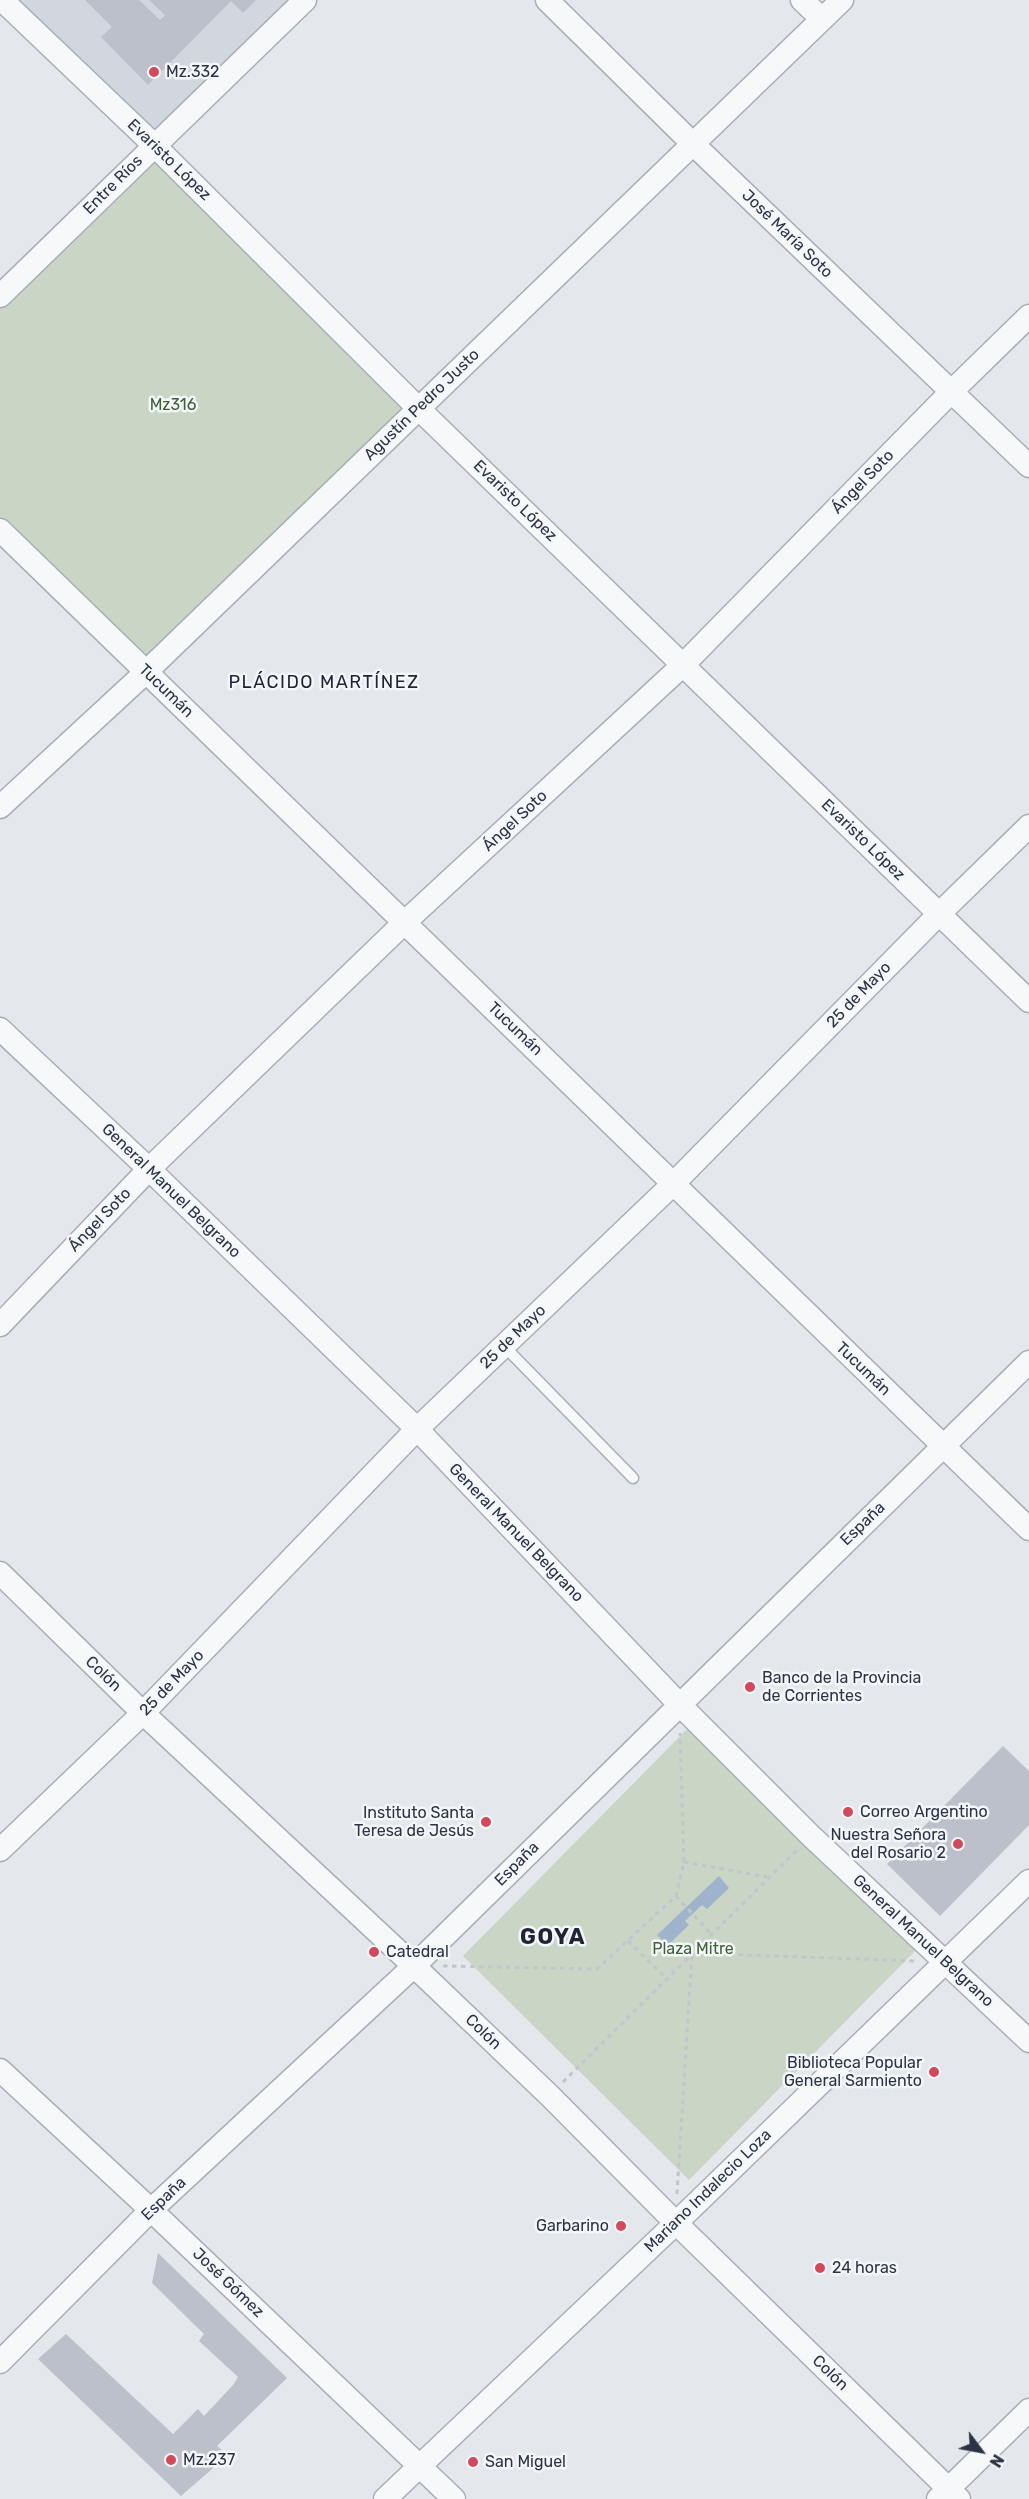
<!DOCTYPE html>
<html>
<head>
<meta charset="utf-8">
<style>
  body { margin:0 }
  #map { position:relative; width:1029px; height:2499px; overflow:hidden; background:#e4e7ec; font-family:Rubik,sans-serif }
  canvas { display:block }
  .north { position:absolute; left:951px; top:2421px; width:60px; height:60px; -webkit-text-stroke:4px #f4f6f9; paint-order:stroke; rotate:122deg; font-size:16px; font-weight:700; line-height:24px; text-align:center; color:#2b3445 }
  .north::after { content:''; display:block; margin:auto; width:21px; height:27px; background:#2b3445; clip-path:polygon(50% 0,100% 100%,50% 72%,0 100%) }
</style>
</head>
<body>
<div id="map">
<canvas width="1029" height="2499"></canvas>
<div class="north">N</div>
</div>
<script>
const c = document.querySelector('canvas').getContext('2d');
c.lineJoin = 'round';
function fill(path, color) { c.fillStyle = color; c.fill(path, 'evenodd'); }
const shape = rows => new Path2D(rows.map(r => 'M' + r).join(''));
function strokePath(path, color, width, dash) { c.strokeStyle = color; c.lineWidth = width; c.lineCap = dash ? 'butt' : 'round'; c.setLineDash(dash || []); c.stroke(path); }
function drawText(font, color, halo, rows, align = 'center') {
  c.font = font + ' Rubik,sans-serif'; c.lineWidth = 5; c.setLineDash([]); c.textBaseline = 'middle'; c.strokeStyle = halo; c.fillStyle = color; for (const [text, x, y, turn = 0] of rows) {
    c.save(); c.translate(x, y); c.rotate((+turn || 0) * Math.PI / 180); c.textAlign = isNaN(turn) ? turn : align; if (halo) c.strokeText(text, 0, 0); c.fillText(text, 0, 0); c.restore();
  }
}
const built = shape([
  [2,0,305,0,154,145]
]);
const green = shape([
  [154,145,418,408,146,672,0,530,0,296],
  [697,1719,923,1943,689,2180,463,1956]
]);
const water = shape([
  [719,1876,729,1888,707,1909,702,1905,685,1921,689,1925,667,1946,657,1935]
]);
const building = shape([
  [85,0,139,0,160,20,165,15,149,0,256,0,243,13,231,1,148,85,101,37,112,27],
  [1003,1746,1029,1771,1029,1825,940,1916,887,1864],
  [158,2253,287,2378,217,2446,228,2455,181,2496,38,2359,66,2334,173,2434,198,2409,204,2416,234,2384,238,2377,199,2341,204,2334,152,2283]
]);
const path = shape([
  [684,1862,767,1877],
  [676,1896,711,1934],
  [628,1941,666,1978],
  [443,1966,597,1969,676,1896,684,1862,680,1733],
  [563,2082,797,1850],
  [677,2194,692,1953,915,1961]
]);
const service = shape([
  [504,1346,633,1478]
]);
const minor = shape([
  [2,0,154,145,418,408,1029,1001],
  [547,0,692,143,1029,466],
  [802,0,822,19],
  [0,296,305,0],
  [0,530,1029,1529],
  [0,807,146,672,842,0],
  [0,1029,149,1169,417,1429,679,1704,811,1836,1029,2041],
  [0,1325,149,1169,405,922,683,665,951,392,1029,316],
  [0,1573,143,1713,414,1966,550,2096,676,2223,959,2499],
  [0,1850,143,1713,417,1429,673,1184,939,914,1029,826],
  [0,2070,151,2210,454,2499],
  [0,2362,151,2210,414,1966,1029,1362],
  [385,2499,676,2223,1029,1881],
  [938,2499,1029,2410]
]);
const markers = [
  [154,72,6,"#d1495b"],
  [750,1687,6,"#d1495b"],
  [848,1812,6,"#d1495b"],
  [486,1822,6,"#d1495b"],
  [958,1844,6,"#d1495b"],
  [374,1952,6,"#d1495b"],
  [934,2072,6,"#d1495b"],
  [621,2226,6,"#d1495b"],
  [820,2268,6,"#d1495b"],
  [171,2460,6,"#d1495b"],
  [473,2462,6,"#d1495b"]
];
const poiNames = [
  ["Mz.332",166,72],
  ["Banco de la Provincia",762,1678],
  ["de Corrientes",762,1696],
  ["Correo Argentino",860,1812],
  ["Instituto Santa",474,1813,"right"],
  ["Teresa de Jesús",474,1831,"right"],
  ["Nuestra Señora",946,1835,"right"],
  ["del Rosario 2",946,1853,"right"],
  ["Catedral",386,1952],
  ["Biblioteca Popular",922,2063,"right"],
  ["General Sarmiento",922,2081,"right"],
  ["Garbarino",609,2226,"right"],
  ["24 horas",832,2268],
  ["Mz.237",183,2460],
  ["San Miguel",485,2462]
];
const streetNames = [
  ["Evaristo López",169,160,44],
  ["Entre Ríos",113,185,-45],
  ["José María Soto",787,234,44],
  ["Agustín Pedro Justo",422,405,-44],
  ["Ángel Soto",863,482,-46],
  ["Evaristo López",515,501,44],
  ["Tucumán",166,691,44],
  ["Ángel Soto",515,821,-43],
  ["Evaristo López",863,840,44],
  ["25 de Mayo",859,995,-46],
  ["Tucumán",515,1029,44],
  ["General Manuel Belgrano",171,1191,44],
  ["Ángel Soto",100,1220,-46],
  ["25 de Mayo",513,1337,-44],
  ["Tucumán",863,1369,44],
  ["España",863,1524,-44],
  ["General Manuel Belgrano",516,1533,46],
  ["Colón",103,1674,44],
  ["25 de Mayo",172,1683,-46],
  ["España",517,1864,-45],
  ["General Manuel Belgrano",923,1941,43],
  ["Colón",483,2032,44],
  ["Mariano Indalecio Loza",708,2191,-44],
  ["España",164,2199,-44],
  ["José Gómez",228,2283,44],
  ["Colón",830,2373,44]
];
const parkNames = [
  ["Mz316",173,405],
  ["Plaza Mitre",693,1949]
];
const neighbourhoodNames = [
  ["PLÁCIDO MARTÍNEZ",324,683]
];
const districtNames = [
  ["GOYA",553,1938]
];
fill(built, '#d2d6de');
fill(green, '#c9d6c5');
fill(water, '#9fb4cc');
fill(building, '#bbc0ca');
strokePath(service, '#a9aeb7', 13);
strokePath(minor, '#a9aeb7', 25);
strokePath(path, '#c2c5cb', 3, [4.5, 4.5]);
strokePath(service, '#f7f8fa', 10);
strokePath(minor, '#f7f8fa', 22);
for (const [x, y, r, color] of markers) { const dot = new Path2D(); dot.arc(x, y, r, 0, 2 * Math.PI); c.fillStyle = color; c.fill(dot); strokePath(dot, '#f4f6f9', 2); }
drawText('16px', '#2b3445', '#f4f6f9', poiNames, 'left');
drawText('16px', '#2b3445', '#f4f6f9', streetNames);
drawText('16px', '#3f6138', '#f4f6f9', parkNames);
c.letterSpacing = '1.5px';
drawText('18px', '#1d2536', '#f4f6f9', neighbourhoodNames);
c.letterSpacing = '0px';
c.letterSpacing = '1.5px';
drawText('bold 22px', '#1d2536', '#f4f6f9', districtNames);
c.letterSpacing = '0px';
</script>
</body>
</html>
